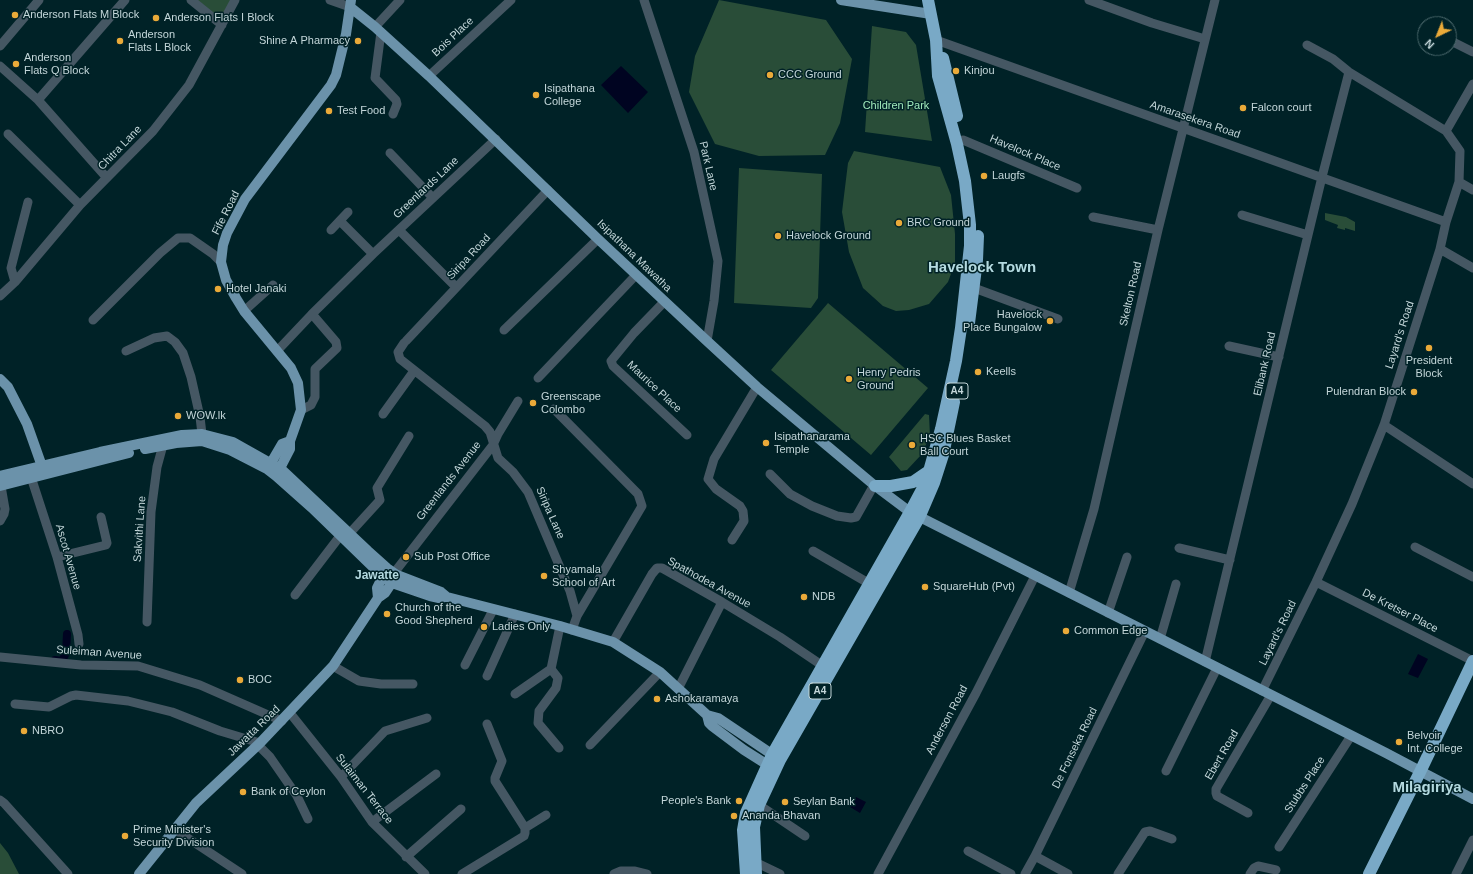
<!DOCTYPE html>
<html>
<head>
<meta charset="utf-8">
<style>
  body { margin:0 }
  #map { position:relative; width:1473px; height:874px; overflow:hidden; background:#002227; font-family:Helvetica,sans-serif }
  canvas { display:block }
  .north { position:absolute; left:1417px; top:16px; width:40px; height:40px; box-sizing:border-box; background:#002227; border:1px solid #4e6a6e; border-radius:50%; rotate:223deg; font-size:11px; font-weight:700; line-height:16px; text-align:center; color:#c3d6d9 }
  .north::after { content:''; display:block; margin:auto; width:14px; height:18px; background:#eaaa39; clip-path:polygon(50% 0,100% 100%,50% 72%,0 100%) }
</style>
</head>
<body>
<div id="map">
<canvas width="1473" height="874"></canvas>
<div class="north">N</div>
</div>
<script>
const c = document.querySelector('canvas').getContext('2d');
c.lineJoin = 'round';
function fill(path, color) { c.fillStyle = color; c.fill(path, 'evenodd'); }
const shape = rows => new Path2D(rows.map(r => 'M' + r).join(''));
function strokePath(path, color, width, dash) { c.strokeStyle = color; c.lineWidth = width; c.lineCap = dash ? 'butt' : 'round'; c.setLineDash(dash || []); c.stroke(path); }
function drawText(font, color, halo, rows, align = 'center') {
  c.font = font + ' Helvetica,sans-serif'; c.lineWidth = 3; c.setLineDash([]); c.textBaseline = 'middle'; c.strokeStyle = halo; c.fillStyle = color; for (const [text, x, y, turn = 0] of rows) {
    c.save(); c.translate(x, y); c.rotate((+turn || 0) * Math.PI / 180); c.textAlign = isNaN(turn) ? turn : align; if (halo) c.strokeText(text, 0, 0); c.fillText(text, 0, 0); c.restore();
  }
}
const green = shape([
  [194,0,236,0,222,23],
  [719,0,826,20,852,59,840,123,825,155,759,156,715,144,689,92,695,56],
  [872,26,906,32,916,45,932,141,865,132],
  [854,151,940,167,951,195,955,234,955,263,948,282,929,304,909,310,896,311,883,306,863,288,849,252,842,212,848,163],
  [739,168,822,174,818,298,811,308,734,303],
  [1325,213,1346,217,1355,222,1355,231,1345,228,1345,230,1337,228,1338,225,1325,220],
  [828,303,928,388,871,455,771,370],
  [925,414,929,415,930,436,921,455,907,470,901,471,889,457],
  [0,843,8,853,19,874,0,874]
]);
const water = shape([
  [621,66,648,92,628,113,601,85],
  [1418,654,1428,659,1418,678,1408,674],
  [856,797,866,802,860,813,850,807]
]);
const canal = shape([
  [55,660,62,661,66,653,67,634]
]);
const minor = shape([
  [191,0,222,25],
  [330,0,350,7],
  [644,0,694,152,718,261,714,301,707,341],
  [1089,0,1152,23,1205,39],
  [375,27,400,0],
  [381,32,375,78,396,100,397,104,393,114],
  [936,40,1446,222],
  [1449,40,1473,52],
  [0,46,39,0],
  [0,66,38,100,107,178],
  [429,76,511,0],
  [38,100,125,0],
  [1446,131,1473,84],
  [8,134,80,205],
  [963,140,1077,188],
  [390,153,433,198],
  [1459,182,1473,190],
  [1242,215,1308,235],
  [1093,217,1158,230],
  [340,221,373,254],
  [331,230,348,212],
  [399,230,456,287],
  [1440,249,1473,268],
  [15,282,11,268,28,202],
  [974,288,1058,319],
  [0,296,15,282,80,205,153,131,189,85,235,0],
  [664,302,634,333,611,361,613,366,687,435],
  [244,311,273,285],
  [93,320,160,253,178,238,190,238,213,254,221,262],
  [504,330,598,239],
  [406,341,548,190],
  [404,343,398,352,400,359,485,426,490,432,498,458,513,472,528,492,570,591,577,616,572,630],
  [1229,346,1279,357],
  [126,351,154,338,167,336,175,342,183,353,191,377,200,417,202,434],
  [277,351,312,314,373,254,496,139],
  [538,378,636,275],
  [554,409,638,494,642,506,577,616],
  [301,410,311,405,315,397,315,369,337,348,336,342,312,314],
  [383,414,414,371],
  [1384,425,1473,484],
  [770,474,790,494,812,506,837,516,851,518,856,517,874,485],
  [31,477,57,557,78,635,79,644],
  [0,521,4,514,5,509,1,486],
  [349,534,380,500,377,488,409,436],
  [732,540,744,521,743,511,740,506,716,489,708,479,714,459,757,387],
  [1415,547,1473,577],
  [1179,548,1230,560],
  [813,551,870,584],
  [57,557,106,545,107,543,101,517],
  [394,573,493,445,498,434,518,401],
  [1316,582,1473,661],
  [1069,593,1094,509,1158,230,1215,0],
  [295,595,340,536],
  [1108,613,1127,557],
  [147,622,151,512,157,467,163,445,163,439],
  [1160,639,1176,584],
  [613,642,652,574,657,568,662,568,722,602,780,637,823,666],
  [0,657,81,665,138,666,200,685,282,721],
  [1205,662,1322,177,1349,72],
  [465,665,493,610],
  [333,666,359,681,381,684,413,684],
  [487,676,515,614],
  [678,689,722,602],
  [1262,691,1316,582,1352,504,1384,425,1440,249,1446,222,1459,182,1460,151,1446,131,1349,72,1333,59,1307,45],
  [515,694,551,669],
  [15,704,49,707,71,696,76,695,128,701,172,712,220,731,260,743],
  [290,713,341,777,372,822,425,874],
  [258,745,270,757,297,796,308,819],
  [590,745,660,672],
  [559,748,538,723,539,711,556,688,558,678,551,669,560,626],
  [1166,771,1217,668],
  [341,777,385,731,427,718],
  [0,800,4,803,68,874],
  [759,805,805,836],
  [1248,813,1217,796,1216,793,1216,789,1271,695],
  [372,822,436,774],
  [525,828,546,815],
  [174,829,242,874],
  [1279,847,1351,736],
  [968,851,1011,874],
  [1035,856,1068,874],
  [406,857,461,809],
  [755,862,780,874],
  [462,874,524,836,525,833,525,828,495,781,495,778,502,761,487,724],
  [614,874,621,871,635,871,647,874],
  [878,874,976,693,1035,576],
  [1025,874,1035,856,1145,631],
  [1118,874,1145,832,1150,831,1172,839],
  [1250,874,1254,868,1258,866,1276,870],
  [1456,874,1473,840]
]);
const major = shape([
  [841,0,931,14],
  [350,7,375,27,429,76,598,239,707,341,757,387,874,485,910,512,1386,753,1473,799],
  [0,379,8,387,27,424,44,472],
  [145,449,176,443,202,441,230,450,267,469,276,476,312,508,382,576,392,583,430,596,439,598,445,597],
  [268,468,282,444,290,441],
  [0,476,100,452,182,435,202,434,233,442,281,469,368,551,387,568,397,575,441,592,447,597,560,626,613,642,660,672,707,715,718,718,779,759],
  [276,476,290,449,290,441,301,410,298,383,291,368,244,311,236,298,226,280,221,262,223,245,227,233,245,199,331,85,336,75,346,34,351,0],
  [0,486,129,453],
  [378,598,377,588,385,572],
  [707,715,709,723,712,726,744,750,774,769],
  [139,874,196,803,260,743,333,666,378,598,385,593,395,578]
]);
const highway = shape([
  [943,58,957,116],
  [969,323,977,260,978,236],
  [875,486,891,486,913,482,929,471],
  [746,874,743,830,746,813,772,755,910,512,926,482,941,429,956,361,961,328,970,246,970,225,965,181,957,144,938,76,936,40,928,0],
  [756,874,754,827,759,805,780,760,919,518,934,483,943,455,954,402],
  [1369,874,1420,772,1473,661]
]);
const markers = [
  [15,15,4,"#eaaa39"],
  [156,18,4,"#eaaa39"],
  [120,41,4,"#eaaa39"],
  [358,41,4,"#eaaa39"],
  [16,64,4,"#eaaa39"],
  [956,71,4,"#eaaa39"],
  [770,75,4,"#eaaa39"],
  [536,95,4,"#eaaa39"],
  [1243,108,4,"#eaaa39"],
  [329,111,4,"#eaaa39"],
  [984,176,4,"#eaaa39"],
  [899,223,4,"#eaaa39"],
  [778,236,4,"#eaaa39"],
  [218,289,4,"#eaaa39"],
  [1050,321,4,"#eaaa39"],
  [1429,348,4,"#eaaa39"],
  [978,372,4,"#eaaa39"],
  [849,379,4,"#eaaa39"],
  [1414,392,4,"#eaaa39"],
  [533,403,4,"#eaaa39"],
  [178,416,4,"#eaaa39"],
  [766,443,4,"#eaaa39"],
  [912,445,4,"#eaaa39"],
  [406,557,4,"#eaaa39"],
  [544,576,4,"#eaaa39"],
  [925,587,4,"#eaaa39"],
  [804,597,4,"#eaaa39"],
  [387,614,4,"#eaaa39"],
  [484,627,4,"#eaaa39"],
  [1066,631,4,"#eaaa39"],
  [240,680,4,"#eaaa39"],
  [657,699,4,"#eaaa39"],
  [24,731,4,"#eaaa39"],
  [1399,742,4,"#eaaa39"],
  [243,792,4,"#eaaa39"],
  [739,801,4,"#eaaa39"],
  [785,802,4,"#eaaa39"],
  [734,816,4,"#eaaa39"],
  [125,836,4,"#eaaa39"]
];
const shields = [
  [957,391,22],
  [820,691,22]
];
const shieldNames = [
  ["A4",957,391],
  ["A4",820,691]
];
const poiNames = [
  ["Anderson Flats M Block",23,15],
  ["Anderson Flats I Block",164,18],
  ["Anderson",128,35],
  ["Flats L Block",128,48],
  ["Shine A Pharmacy",350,41,"right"],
  ["Anderson",24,58],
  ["Flats Q Block",24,71],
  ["Kinjou",964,71],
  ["CCC Ground",778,75],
  ["Isipathana",544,89],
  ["College",544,102],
  ["Falcon court",1251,108],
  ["Test Food",337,111],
  ["Laugfs",992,176],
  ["BRC Ground",907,223],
  ["Havelock Ground",786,236],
  ["Hotel Janaki",226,289],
  ["Havelock",1042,315,"right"],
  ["Place Bungalow",1042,328,"right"],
  ["President",1429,361,"center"],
  ["Block",1429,374,"center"],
  ["Keells",986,372],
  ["Henry Pedris",857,373],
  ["Ground",857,386],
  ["Pulendran Block",1406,392,"right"],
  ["Greenscape",541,397],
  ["Colombo",541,410],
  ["WOW.lk",186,416],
  ["Isipathanarama",774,437],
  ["Temple",774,450],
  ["HSC Blues Basket",920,439],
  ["Ball Court",920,452],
  ["Sub Post Office",414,557],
  ["Shyamala",552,570],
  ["School of Art",552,583],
  ["SquareHub (Pvt)",933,587],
  ["NDB",812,597],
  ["Church of the",395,608],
  ["Good Shepherd",395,621],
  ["Ladies Only",492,627],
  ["Common Edge",1074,631],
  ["BOC",248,680],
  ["Ashokaramaya",665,699],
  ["NBRO",32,731],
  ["Belvoir",1407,736],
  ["Int. College",1407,749],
  ["Bank of Ceylon",251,792],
  ["People's Bank",731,801,"right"],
  ["Seylan Bank",793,802],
  ["Ananda Bhavan",742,816],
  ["Prime Minister's",133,830],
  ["Security Division",133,843]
];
const streetNames = [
  ["Bois Place",453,37,-43],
  ["Amarasekera Road",1195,120,19],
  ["Chitra Lane",120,148,-46],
  ["Havelock Place",1025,153,23],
  ["Park Lane",708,166,77],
  ["Greenlands Lane",426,188,-43],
  ["Fife Road",226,213,-63],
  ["Isipathana Mawatha",634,256,44],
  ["Siripa Road",469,257,-47],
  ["Skelton Road",1131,294,-77],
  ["Layard's Road",1400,335,-72],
  ["Elibank Road",1265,364,-77],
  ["Maurice Place",654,387,43],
  ["Greenlands Avenue",449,481,-52],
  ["Siripa Lane",550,513,66],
  ["Sakvithi Lane",140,529,-86],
  ["Ascot Avenue",68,557,74],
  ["Spathodea Avenue",709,583,29],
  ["De Kretser Place",1400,611,27],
  ["Layard's Road",1278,633,-64],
  ["Suleiman Avenue",99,653,4],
  ["Anderson Road",947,720,-62],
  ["Jawatta Road",254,731,-44],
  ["De Fonseka Road",1075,748,-64],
  ["Ebert Road",1222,755,-60],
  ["Stubbs Place",1305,785,-57],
  ["Sulaiman Terrace",364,789,52]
];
const parkNames = [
  ["Children Park",896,106]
];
const neighbourhoodNames = [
  ["Jawatte",377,576]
];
const districtNames = [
  ["Havelock Town",982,268],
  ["Milagiriya",1427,788]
];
fill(green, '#294d38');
fill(water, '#000421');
strokePath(canal, '#000421', 8);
strokePath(minor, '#455763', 9);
strokePath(major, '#6b92aa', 10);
strokePath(highway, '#79a9c6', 12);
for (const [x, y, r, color] of markers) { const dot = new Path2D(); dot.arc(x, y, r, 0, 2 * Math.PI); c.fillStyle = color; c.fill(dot); strokePath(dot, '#002227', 1.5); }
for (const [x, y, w] of shields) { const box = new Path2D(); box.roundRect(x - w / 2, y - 8, w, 16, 3); c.fillStyle = '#002227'; c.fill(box); strokePath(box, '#c3d6d9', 1); }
drawText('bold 10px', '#c3d6d9', null, shieldNames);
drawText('11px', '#c3d6d9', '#002227', poiNames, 'left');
drawText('11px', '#c3d6d9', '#002227', streetNames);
drawText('11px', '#a0e9bb', '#002227', parkNames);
drawText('bold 12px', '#b4dae0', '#002227', neighbourhoodNames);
drawText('bold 15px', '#b4dae0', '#002227', districtNames);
</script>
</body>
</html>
